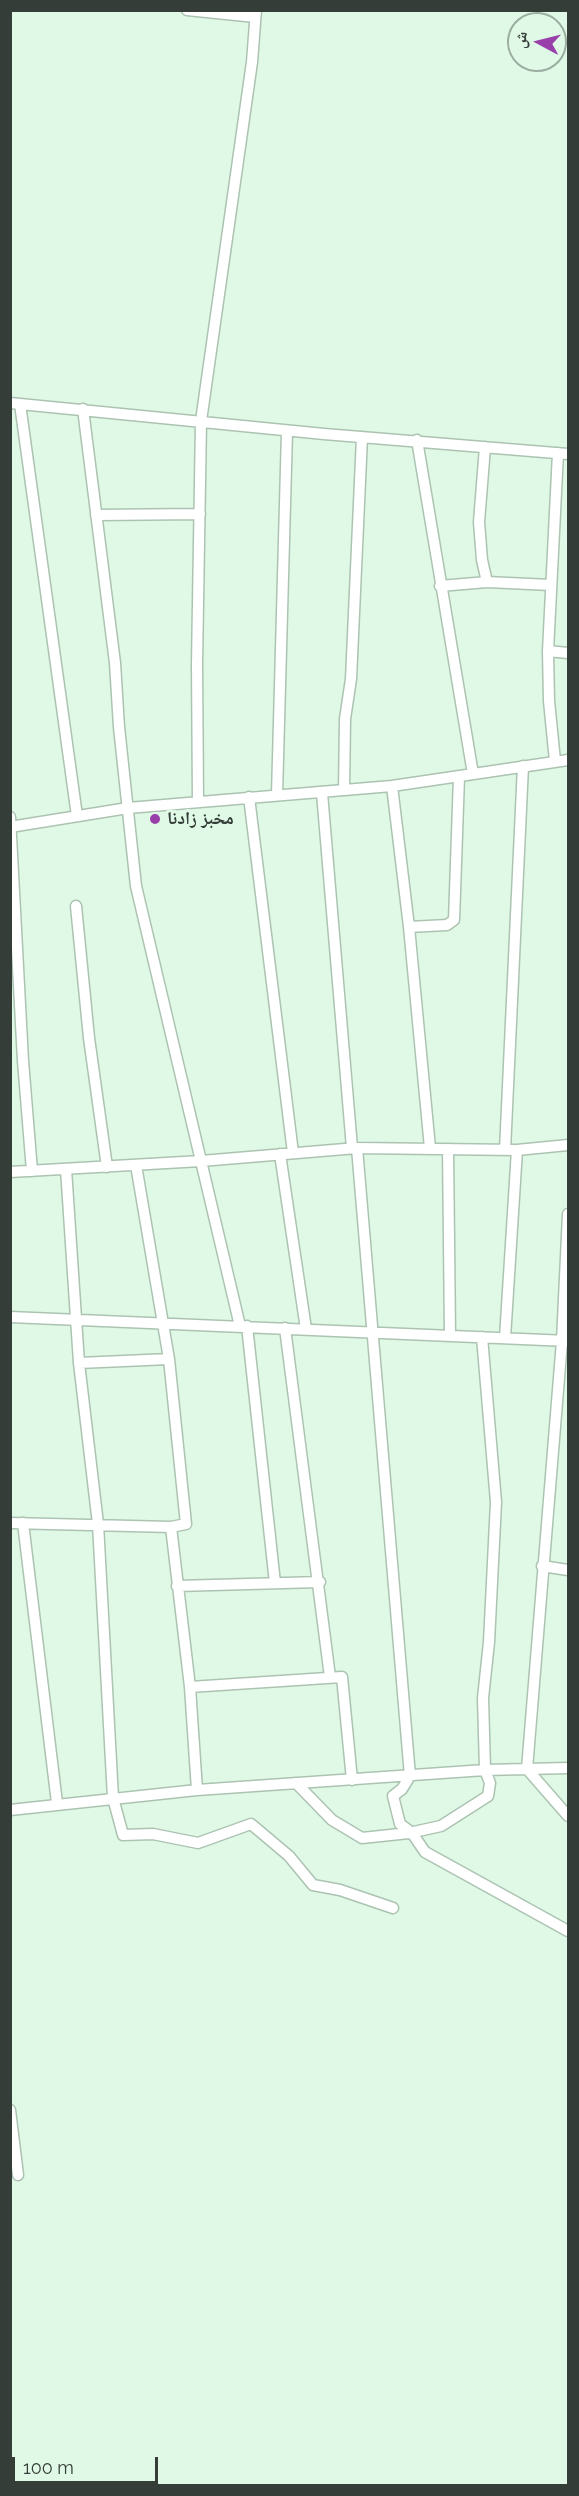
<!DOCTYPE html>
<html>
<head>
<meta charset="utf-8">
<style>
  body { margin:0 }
  #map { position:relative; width:579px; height:2496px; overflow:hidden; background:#e0f9e7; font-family:Raleway,"Noto Naskh Arabic",sans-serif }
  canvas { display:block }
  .frame { position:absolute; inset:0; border:12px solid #343d37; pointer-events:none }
  .north { position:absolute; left:507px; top:12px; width:60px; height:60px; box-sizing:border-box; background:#e0f9e7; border:2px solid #9baea1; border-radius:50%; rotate:277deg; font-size:16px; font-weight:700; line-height:24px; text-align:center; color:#343d37 }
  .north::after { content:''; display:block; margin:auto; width:21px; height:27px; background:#993faa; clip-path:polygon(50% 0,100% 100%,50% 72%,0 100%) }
  .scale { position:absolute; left:12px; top:2457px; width:146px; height:27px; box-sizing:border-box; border:3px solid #343d37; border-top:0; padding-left:8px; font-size:18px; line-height:21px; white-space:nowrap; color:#343d37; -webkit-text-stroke:4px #e0f9e7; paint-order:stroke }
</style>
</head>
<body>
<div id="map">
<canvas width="579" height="2496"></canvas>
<div class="frame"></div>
<div class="north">ش</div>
<div class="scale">100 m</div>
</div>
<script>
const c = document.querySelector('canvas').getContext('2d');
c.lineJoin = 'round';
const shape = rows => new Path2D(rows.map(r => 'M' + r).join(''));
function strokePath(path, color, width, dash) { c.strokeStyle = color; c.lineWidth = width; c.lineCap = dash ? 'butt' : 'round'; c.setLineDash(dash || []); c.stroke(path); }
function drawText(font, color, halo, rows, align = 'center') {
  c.font = font + ' Raleway,"Noto Naskh Arabic",sans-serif'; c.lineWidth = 6; c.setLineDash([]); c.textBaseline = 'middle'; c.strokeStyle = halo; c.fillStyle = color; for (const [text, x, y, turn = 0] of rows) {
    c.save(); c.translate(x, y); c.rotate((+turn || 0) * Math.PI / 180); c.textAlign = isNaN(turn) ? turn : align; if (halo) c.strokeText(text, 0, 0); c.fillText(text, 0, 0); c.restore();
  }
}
const minor = shape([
  [187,10,255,17],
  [10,403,324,434,568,454],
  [20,404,77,816],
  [83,409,115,663,119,727,136,886,240,1326],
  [417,440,473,774],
  [485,447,479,522,482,560,487,582],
  [96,515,200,514],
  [440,586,487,582,551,585],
  [548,651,568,653],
  [555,761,549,701,548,651,558,453],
  [392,786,409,927,430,1148],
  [344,790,345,719,351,679,362,437],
  [322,793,352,1148],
  [277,795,287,431],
  [249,797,293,1153],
  [198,802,197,664,201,421,252,62,256,10],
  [10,817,23,1061,32,1171],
  [10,827,128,808,392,786,568,760],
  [76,906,89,1038,107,1167],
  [409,927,447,925,454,920,459,777],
  [357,1148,410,1776,402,1789,393,1796,400,1824,412,1833,425,1852,568,1931],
  [448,1149,450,1335],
  [505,1150,523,766],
  [280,1154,306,1329],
  [66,1169,79,1363,98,1524,113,1798,123,1835,153,1834,198,1843,251,1824,289,1856,313,1885,340,1890,393,1908],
  [10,1172,201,1161,357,1148,517,1150,568,1145],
  [568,1214,562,1341,527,1769,568,1816],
  [10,1317,568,1341],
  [247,1326,275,1583],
  [285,1328,330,1677],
  [505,1338,517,1150],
  [79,1363,169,1359],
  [10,1523,171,1527,186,1524,169,1359,136,1165],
  [23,1523,57,1803],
  [171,1527,190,1687,197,1790],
  [542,1566,568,1570],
  [177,1586,320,1582],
  [190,1687,342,1677,352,1780],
  [296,1783,332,1820,362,1838,409,1833,441,1826,488,1796,490,1783,485,1770,483,1698,489,1642,496,1502,482,1337],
  [10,1810,197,1790,485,1770,568,1768],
  [10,2110,18,2175]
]);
const markers = [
  [155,819,6,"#993faa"]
];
const poiNames = [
  ["مخبز زادنا",167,819]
];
strokePath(minor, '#acc3b2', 13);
strokePath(minor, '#fff', 10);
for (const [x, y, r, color] of markers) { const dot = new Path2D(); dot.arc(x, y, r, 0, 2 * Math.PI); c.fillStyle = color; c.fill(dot); strokePath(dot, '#e0f9e7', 2); }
drawText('bold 18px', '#343d37', '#e0f9e7', poiNames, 'left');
</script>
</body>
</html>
